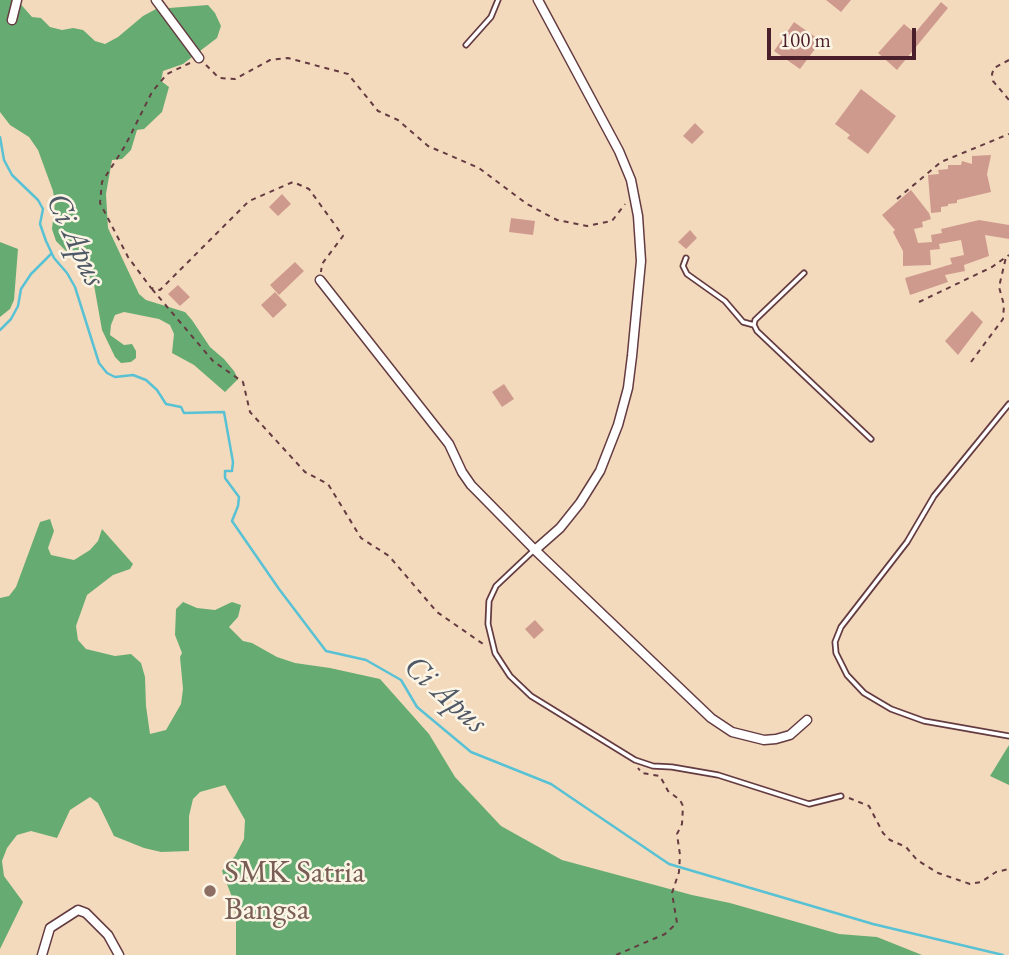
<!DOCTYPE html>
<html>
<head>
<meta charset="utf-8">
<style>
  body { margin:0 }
  #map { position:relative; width:1009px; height:955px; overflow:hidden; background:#f4dabd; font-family:"EB Garamond",serif }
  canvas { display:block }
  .scale { position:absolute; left:767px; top:28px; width:149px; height:32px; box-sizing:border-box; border:4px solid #4a1f2b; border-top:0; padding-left:9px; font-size:21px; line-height:24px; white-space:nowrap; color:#4a1f2b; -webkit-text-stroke:5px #fcf5e5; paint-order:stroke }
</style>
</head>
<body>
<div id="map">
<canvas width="1009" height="955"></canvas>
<div class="scale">100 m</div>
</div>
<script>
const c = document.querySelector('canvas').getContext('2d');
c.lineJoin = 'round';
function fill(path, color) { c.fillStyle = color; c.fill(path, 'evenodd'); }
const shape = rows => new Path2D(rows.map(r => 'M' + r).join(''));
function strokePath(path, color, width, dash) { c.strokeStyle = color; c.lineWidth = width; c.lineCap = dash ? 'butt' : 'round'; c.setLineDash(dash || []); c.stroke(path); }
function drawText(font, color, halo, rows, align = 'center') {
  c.font = font + ' "EB Garamond",serif'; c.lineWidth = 5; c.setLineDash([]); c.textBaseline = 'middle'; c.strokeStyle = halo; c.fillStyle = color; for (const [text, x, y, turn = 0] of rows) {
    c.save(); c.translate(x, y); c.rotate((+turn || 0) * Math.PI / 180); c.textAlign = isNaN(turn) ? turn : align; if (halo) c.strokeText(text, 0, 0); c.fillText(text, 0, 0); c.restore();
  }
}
const forest = shape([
  [0,0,17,0,32,17,41,18,50,27,62,30,73,28,83,30,95,41,105,44,118,37,143,16,156,9,208,5,215,13,221,26,217,38,183,64,163,71,161,81,169,87,162,112,144,129,137,130,131,150,122,159,112,160,106,194,108,228,139,294,146,300,185,312,192,320,210,347,224,359,234,371,238,379,225,392,194,365,172,353,174,334,170,325,159,319,124,312,115,315,111,325,110,335,124,345,132,344,136,351,136,358,131,362,121,363,115,357,102,330,94,285,87,272,56,241,52,229,55,203,53,191,38,150,29,137,10,125,0,112],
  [0,242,18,249,14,300,10,309,0,317],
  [50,519,54,531,48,548,51,555,74,560,90,550,98,541,102,529,133,564,130,569,113,575,87,595,76,626,78,640,86,649,115,656,131,654,141,663,145,677,146,706,150,734,166,730,181,704,183,689,180,657,182,653,175,635,176,609,183,602,197,608,215,610,232,602,241,605,238,617,229,627,243,641,252,643,277,657,295,663,330,668,380,679,429,734,455,777,501,826,562,860,692,895,730,903,839,934,877,937,922,955,236,955,236,915,232,897,222,871,235,856,244,839,245,820,225,785,200,792,193,799,189,816,189,851,161,852,144,848,114,836,98,803,90,797,70,810,57,838,31,831,17,835,7,848,2,861,4,876,23,902,0,949,0,598,9,596,16,587,40,522],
  [1009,745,1009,785,990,776]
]);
const stream = shape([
  [0,137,4,160,12,175,38,200,43,209,40,224,46,241,54,258,67,273,75,287,99,363,107,373,115,377,133,375,146,380,157,390,166,404,181,407,184,413,224,412,233,462,232,471,225,471,225,478,239,497,238,506,232,521,279,589,326,651,366,660,401,680,417,707,471,752,551,784,669,864,873,924,1003,955],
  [0,330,11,319,18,306,21,289,31,274,51,254]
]);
const building = shape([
  [826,0,851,0,841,12],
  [941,2,948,8,897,70,878,53,904,24,915,33],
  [794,22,821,41,800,69,774,51],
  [861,89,896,116,868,154,847,138,850,135,835,124],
  [695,123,704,132,692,144,683,136],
  [991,155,987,174,991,192,957,200,957,203,948,204,948,206,941,207,941,212,931,213,928,175,939,174,938,170,948,169,948,165,961,165,962,161,972,164,972,156],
  [911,190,929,213,931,219,922,222,923,227,914,229,918,243,932,242,931,235,942,233,941,229,979,220,1009,225,1009,239,985,235,989,256,964,265,965,271,945,275,948,282,910,295,905,278,952,264,950,258,964,255,961,240,939,244,940,249,930,250,931,265,903,266,903,251,893,232,895,230,882,215],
  [282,194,291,204,278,216,269,207],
  [511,218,535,221,533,235,509,232],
  [690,230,697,238,686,249,678,242],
  [295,262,304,271,279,295,270,285],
  [178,285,190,297,180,306,168,294],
  [275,292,287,305,273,318,261,305],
  [972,311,983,322,958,355,945,341],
  [504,384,514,399,502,407,492,392],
  [535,620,544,630,534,639,525,629]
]);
const path = shape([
  [1009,60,994,68,992,74,993,81,1009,100],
  [190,63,167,74,152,92,125,146,102,182,100,203,128,257,151,288,160,290,249,201,293,182,309,189,343,236,322,264,321,272],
  [206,65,219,78,235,79,270,60,288,58,348,74,378,111,398,120,428,146,479,168,527,204,557,220,587,226,612,221,625,204],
  [897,199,941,162,1009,134],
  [152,289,213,361,243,382,250,412,305,472,328,484,361,538,389,556,437,612,486,646],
  [919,302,992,267,1009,255],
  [971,362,1003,319,1004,305,999,287,1006,257],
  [849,798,869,806,883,833,890,840,906,847,917,860,938,873,970,884,981,882,996,872,1009,869],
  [616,955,665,934,677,923,672,893,679,872,680,855,677,834,682,824,683,806,680,800,668,791,660,776,642,773,638,768]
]);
const service = shape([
  [466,45,491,17,498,0],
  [686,258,683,266,687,274,725,301,743,322,754,325],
  [804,273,755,320,754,325,757,331,871,439],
  [1009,404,934,496,907,542,841,627,835,642,836,653,847,675,864,693,891,709,924,721,1009,736],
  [533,551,496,586,489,601,488,624,495,653,510,676,531,696,635,760,653,766,672,767,718,775,809,804,841,796]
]);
const minor = shape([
  [156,0,199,58],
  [538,0,619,151,631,180,638,216,641,261,632,356,628,388,618,425,600,471,580,503,560,528,535,550,711,718,732,732,764,740,776,739,790,735,807,720],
  [12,20,17,0],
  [320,280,449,444,462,472,471,485,535,550],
  [42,955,50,928,78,910,86,913,108,935,119,955]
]);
const markers = [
  [210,891,7,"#8d6e63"]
];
const educationNames = [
  ["SMK Satria",224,873],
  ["Bangsa",224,910]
];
const waterNames = [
  ["Ci Apus",75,240,65],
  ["Ci Apus",445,695,42]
];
fill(forest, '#66ac72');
strokePath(stream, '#58c2d4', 2.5);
fill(building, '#cf9a8e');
strokePath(service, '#643b41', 7);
strokePath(minor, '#643b41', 11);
strokePath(path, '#643b41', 2, [5, 5]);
strokePath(service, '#fff', 3.5);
strokePath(minor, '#fff', 8);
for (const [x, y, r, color] of markers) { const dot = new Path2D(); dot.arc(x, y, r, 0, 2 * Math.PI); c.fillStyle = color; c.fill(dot); strokePath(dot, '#fcf5e5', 2.5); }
drawText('32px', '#785e54', '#fcf5e5', educationNames, 'left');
drawText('italic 33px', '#4f5866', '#fcf5e5', waterNames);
</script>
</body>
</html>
